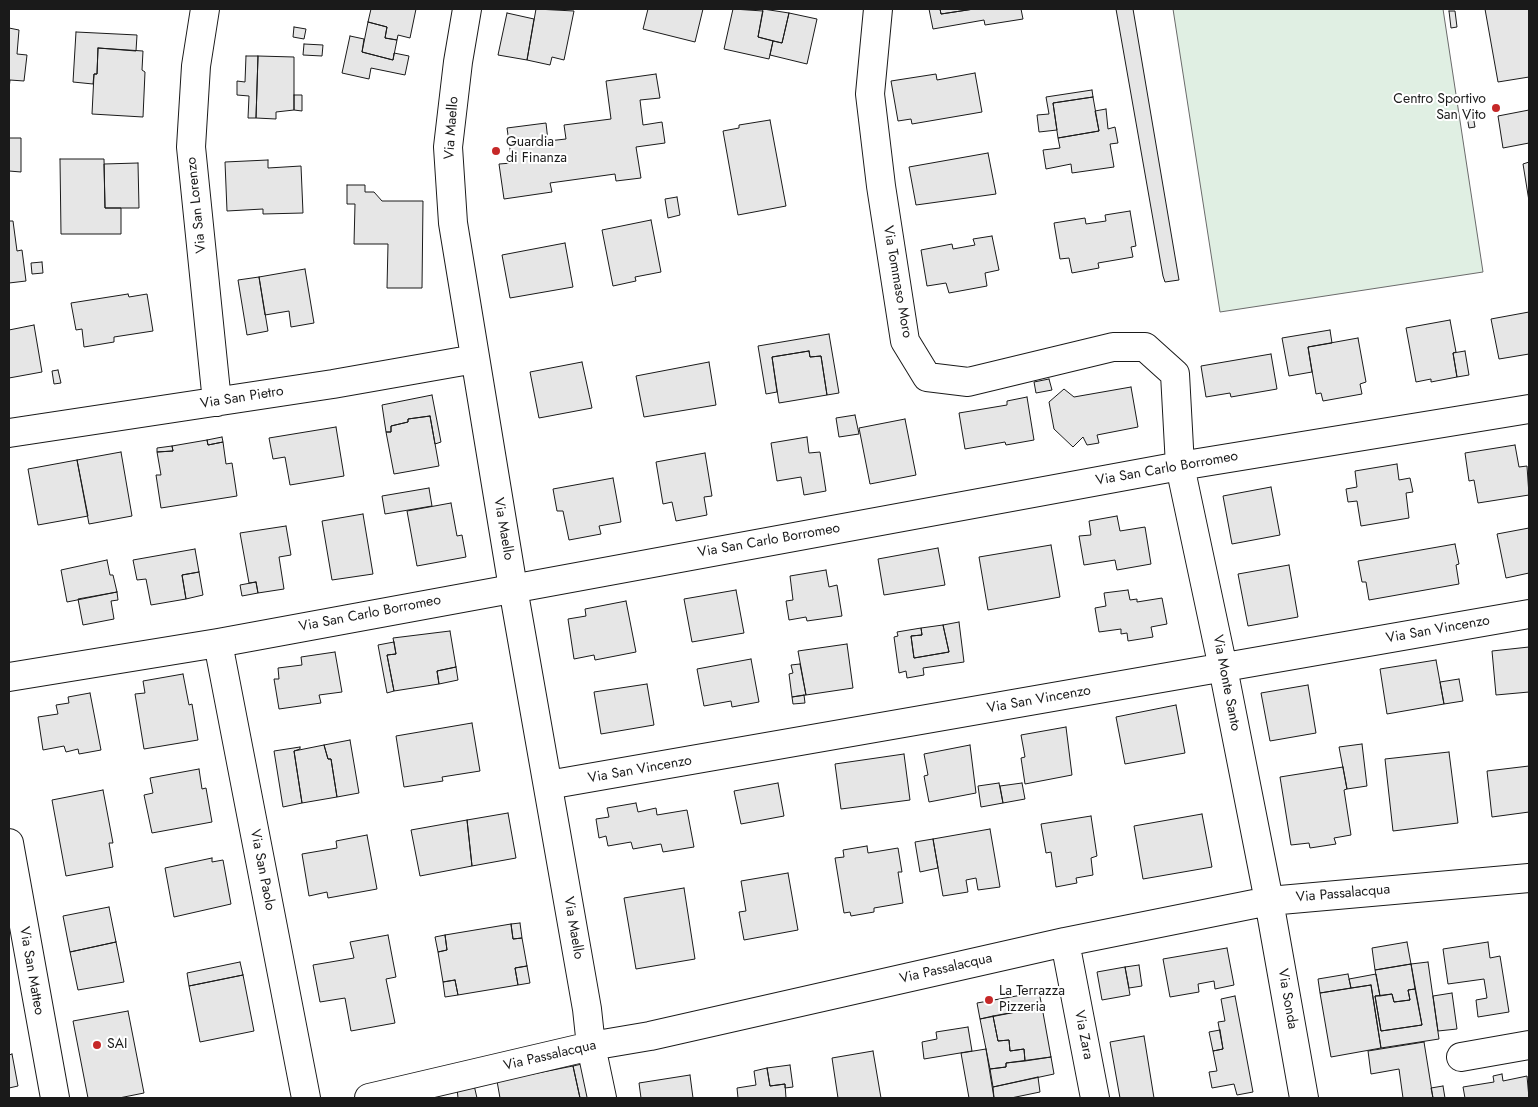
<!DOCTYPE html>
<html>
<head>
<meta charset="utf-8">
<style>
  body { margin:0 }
  #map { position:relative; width:1538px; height:1107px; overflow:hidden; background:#fff; font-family:Jost,sans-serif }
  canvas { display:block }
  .frame { position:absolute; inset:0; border:10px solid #1a1a1a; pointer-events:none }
</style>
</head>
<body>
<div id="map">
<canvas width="1538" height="1107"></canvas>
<div class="frame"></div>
</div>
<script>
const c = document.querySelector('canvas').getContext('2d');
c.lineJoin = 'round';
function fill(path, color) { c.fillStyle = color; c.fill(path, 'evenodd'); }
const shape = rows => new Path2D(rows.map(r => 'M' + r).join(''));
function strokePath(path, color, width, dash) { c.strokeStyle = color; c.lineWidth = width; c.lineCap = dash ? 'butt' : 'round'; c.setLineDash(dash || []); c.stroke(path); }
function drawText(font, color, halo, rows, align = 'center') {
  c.font = font + ' Jost,sans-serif'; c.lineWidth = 4; c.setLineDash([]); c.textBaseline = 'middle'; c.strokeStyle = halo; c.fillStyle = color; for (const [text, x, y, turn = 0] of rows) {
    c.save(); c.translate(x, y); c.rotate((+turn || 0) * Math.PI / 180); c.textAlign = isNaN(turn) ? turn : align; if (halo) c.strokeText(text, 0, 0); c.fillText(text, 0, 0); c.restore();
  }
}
const green = shape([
  [1173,9,1443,9,1483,272,1220,312,1173,9]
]);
const building = shape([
  [371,9,416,9,410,38,398,35,397,40,385,38,387,27,368,22,371,9],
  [536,9,574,11,564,60,552,57,550,65,527,60,536,9],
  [648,9,703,9,695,42,643,29,648,9],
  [733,9,763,11,758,37,773,41,769,59,724,49,733,9],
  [763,9,789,13,782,43,758,37,763,9],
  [929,9,940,9,941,14,974,9,1021,9,1023,19,985,25,984,20,933,29,929,9],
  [940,9,974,9,941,14,940,9],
  [1116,9,1133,9,1179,280,1165,282,1163,276,1116,9],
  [1485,9,1529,9,1529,77,1498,82,1485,9],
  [1449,11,1455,11,1457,27,1451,28,1449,11],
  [507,13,534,19,527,60,498,55,507,13],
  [789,13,817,19,807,64,770,55,773,41,782,43,789,13],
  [368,22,387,27,385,38,397,40,393,60,362,52,368,22],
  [294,27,306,29,304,39,293,37,294,27],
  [9,28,19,30,17,54,27,55,24,81,10,80,9,89,9,28],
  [76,32,137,35,136,51,98,48,97,74,94,74,93,84,73,82,76,32],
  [350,36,364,39,362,52,393,60,394,53,409,56,405,75,371,68,369,79,342,73,350,36],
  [304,44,323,45,322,56,303,55,304,44],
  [98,48,143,51,142,70,145,72,143,117,92,114,94,74,97,74,98,48],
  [246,56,258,56,256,118,248,118,249,96,237,95,237,81,245,82,246,56],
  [258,56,294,57,294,110,276,112,276,119,256,118,258,56],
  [975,73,982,112,912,124,911,119,898,121,891,81,936,74,937,80,975,73],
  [656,74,660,98,640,100,643,125,662,122,665,143,636,147,641,178,616,181,615,174,550,183,552,192,504,199,499,164,512,163,507,128,546,123,548,141,566,139,564,125,611,119,606,81,656,74],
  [1092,90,1093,97,1053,103,1057,130,1039,132,1037,115,1049,114,1046,97,1092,90],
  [294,95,302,95,302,111,294,110,294,95],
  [1093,97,1099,131,1058,138,1053,103,1093,97],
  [1106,109,1108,129,1115,127,1118,143,1110,144,1114,167,1072,173,1071,164,1046,169,1043,150,1060,148,1058,138,1099,131,1095,111,1106,109],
  [1472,110,1475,127,1469,128,1466,111,1472,110],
  [1529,110,1529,143,1503,148,1498,116,1529,110],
  [770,120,786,206,738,215,723,131,739,128,739,125,770,120],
  [9,138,21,138,21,172,9,171,9,138],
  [988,153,996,194,916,205,909,167,988,153],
  [60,159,104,159,105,208,121,208,121,234,61,234,60,159],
  [268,160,268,168,301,166,303,213,263,214,263,209,227,211,225,162,268,160],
  [1529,162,1529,201,1523,164,1529,162],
  [138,163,139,208,105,208,104,164,138,163],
  [347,185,365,185,365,192,374,192,382,201,423,201,422,288,387,288,388,244,354,244,355,204,347,204,347,185],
  [677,197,680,215,668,218,665,199,677,197],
  [1130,211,1136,246,1131,247,1133,257,1098,263,1099,268,1072,273,1069,258,1060,259,1054,223,1085,218,1086,224,1106,221,1105,215,1130,211],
  [651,220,661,272,635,277,636,281,613,286,602,230,651,220],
  [9,221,13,221,17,251,22,250,26,281,9,283,9,221],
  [992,236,999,270,985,273,987,286,949,293,946,283,927,286,921,250,952,244,953,249,975,245,973,239,992,236],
  [565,243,573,287,510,298,502,255,565,243],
  [42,262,43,273,32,274,31,263,42,262],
  [305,269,314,323,291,327,289,311,265,315,259,277,305,269],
  [259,277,268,331,247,335,238,280,259,277],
  [128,294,129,297,147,294,153,331,114,337,114,342,84,347,82,329,76,330,71,303,128,294],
  [1529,312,1529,354,1499,359,1491,319,1529,312],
  [1450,320,1456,352,1453,353,1457,377,1431,382,1431,379,1416,382,1406,328,1450,320],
  [34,325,42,372,9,378,9,330,34,325],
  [1330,330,1332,343,1308,347,1312,372,1289,376,1282,338,1330,330],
  [829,334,839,393,827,395,821,356,810,357,809,351,772,357,777,392,766,394,758,346,829,334],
  [1358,338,1366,382,1360,384,1362,394,1323,401,1321,393,1316,394,1308,347,1358,338],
  [809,351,810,357,821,356,827,395,779,403,772,357,809,351],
  [1465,351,1469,375,1457,377,1453,353,1465,351],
  [1271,354,1277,389,1231,397,1230,393,1206,397,1201,366,1271,354],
  [582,362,592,408,539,418,530,372,582,362],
  [709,362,716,405,644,417,636,376,709,362],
  [58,370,61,383,54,384,52,371,58,370],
  [1049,379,1052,390,1036,393,1034,382,1049,379],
  [1131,387,1138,427,1097,435,1099,443,1087,445,1083,437,1073,447,1054,429,1049,402,1064,389,1074,397,1131,387],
  [432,395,441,442,435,444,430,416,408,419,408,422,391,426,391,432,386,432,382,405,432,395],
  [1027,397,1034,440,1006,445,1005,442,965,449,959,413,1007,405,1007,401,1027,397],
  [855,415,859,434,839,437,836,418,855,415],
  [430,416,439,466,394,474,386,432,391,432,391,426,408,422,408,419,430,416],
  [905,419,916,475,870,484,859,428,905,419],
  [336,427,344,476,290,485,285,457,273,459,269,438,336,427],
  [222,437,223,442,208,445,207,440,222,437],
  [807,437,809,453,820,452,826,491,804,495,801,477,777,481,771,443,807,437],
  [207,440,208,445,223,442,226,464,232,463,237,496,161,508,156,475,161,475,157,452,173,451,172,446,207,440],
  [1515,445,1519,467,1527,466,1529,495,1478,503,1474,480,1469,481,1465,453,1515,445],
  [172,446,173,451,157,452,157,448,172,446],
  [121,452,132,516,89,524,77,460,121,452],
  [705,453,712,496,704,497,707,515,676,521,672,502,663,504,656,462,705,453],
  [77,460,88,516,38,525,28,469,77,460],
  [1397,464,1399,480,1410,478,1413,492,1406,493,1409,518,1361,526,1357,501,1348,502,1346,489,1357,487,1355,471,1397,464],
  [613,478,621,522,599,526,601,534,569,540,563,511,557,511,553,489,613,478],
  [1271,487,1280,535,1232,544,1223,496,1271,487],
  [429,488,432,506,385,514,382,496,429,488],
  [451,503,457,536,462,535,466,557,417,566,407,511,451,503],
  [363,514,373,574,332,580,322,521,363,514],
  [1117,516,1120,531,1145,527,1151,564,1117,570,1115,560,1084,565,1079,536,1091,535,1089,521,1117,516],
  [286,526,291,555,279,557,284,589,258,593,256,582,249,583,240,533,286,526],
  [1529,528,1529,573,1506,578,1497,534,1529,528],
  [1455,544,1459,564,1456,565,1459,584,1369,600,1366,582,1362,582,1358,561,1455,544],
  [1051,545,1060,597,988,610,979,557,1051,545],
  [938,548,945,585,884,595,878,559,938,548],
  [195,549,199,572,182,575,186,599,151,605,146,579,137,580,133,560,195,549],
  [107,560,110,575,113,575,117,592,67,602,61,570,107,560],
  [1289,565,1298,617,1248,626,1238,574,1289,565],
  [826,570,829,587,837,585,842,616,807,621,806,617,789,620,786,601,793,600,790,576,826,570],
  [199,572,203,595,186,599,182,575,199,572],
  [256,582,258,593,242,596,240,585,256,582],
  [736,590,744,633,692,642,684,599,736,590],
  [1128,590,1130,600,1137,599,1137,602,1162,598,1167,624,1151,627,1153,637,1128,641,1127,633,1121,634,1121,629,1099,632,1095,608,1106,606,1104,593,1128,590],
  [117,592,118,600,111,601,114,619,83,625,78,599,117,592],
  [626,601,636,652,595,660,594,655,574,659,568,619,586,616,585,609,626,601],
  [959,622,964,662,923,668,924,675,907,678,906,671,899,673,894,637,898,636,897,632,921,628,922,635,911,636,914,658,949,652,943,625,959,622],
  [943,625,949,652,914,658,911,636,922,635,921,628,943,625],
  [450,631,456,667,437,671,439,684,394,691,387,655,396,654,393,638,450,631],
  [394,642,396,654,387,655,394,691,387,693,378,645,394,642],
  [847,644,853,688,806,695,798,651,847,644],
  [1529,647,1529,692,1496,695,1492,651,1529,647],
  [335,652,342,692,319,695,321,703,279,709,274,679,279,679,278,668,302,665,301,657,335,652],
  [751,659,759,702,732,707,731,701,704,706,697,669,751,659],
  [1436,660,1444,704,1387,714,1380,669,1436,660],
  [800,664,806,695,792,697,789,674,793,673,791,665,800,664],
  [456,667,458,680,439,684,437,671,456,667],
  [183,674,189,705,192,704,198,740,144,749,135,694,145,693,143,681,183,674],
  [1459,679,1463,701,1444,704,1440,682,1459,679],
  [647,684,654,725,601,734,594,692,647,684],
  [1308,685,1316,733,1270,741,1261,693,1308,685],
  [90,693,101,750,79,754,78,749,66,752,64,746,43,750,38,717,58,714,56,705,69,703,68,697,90,693],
  [804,695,805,703,793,704,792,697,804,695],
  [1176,705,1185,753,1125,764,1116,717,1176,705],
  [472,723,480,771,442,777,443,781,404,787,396,736,472,723],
  [1066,727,1072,775,1025,784,1021,758,1025,757,1021,735,1066,727],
  [350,740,359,793,337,797,331,759,328,759,324,745,350,740],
  [1362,744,1367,786,1347,789,1339,747,1362,744],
  [324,745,328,759,331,759,337,797,302,803,294,751,324,745],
  [970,745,976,793,929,802,924,776,928,775,924,754,970,745],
  [300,747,300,749,294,751,302,803,283,807,274,751,300,747],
  [1449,752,1458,823,1393,831,1385,759,1449,752],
  [904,754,910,800,841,809,835,764,904,754],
  [1529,766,1529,812,1492,817,1487,771,1529,766],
  [1343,767,1347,789,1344,790,1351,835,1334,838,1336,844,1310,848,1309,843,1291,845,1280,777,1343,767],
  [199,769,202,789,206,788,212,822,152,833,144,795,153,793,150,778,199,769],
  [778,783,784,816,741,824,734,791,778,783],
  [999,783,1003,803,981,807,978,786,999,783],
  [1022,783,1025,799,1003,803,1000,786,1022,783],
  [103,790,113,843,109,843,113,867,66,876,52,800,103,790],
  [636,803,638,812,656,808,657,815,687,810,694,847,663,852,661,844,633,849,631,842,608,846,606,836,599,838,596,819,609,817,607,808,636,803],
  [508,813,516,858,472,866,467,820,508,813],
  [1202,814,1212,867,1143,879,1134,826,1202,814],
  [1091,816,1097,856,1091,858,1093,875,1076,878,1077,883,1056,887,1051,852,1046,853,1041,824,1091,816],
  [467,820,472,866,420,876,411,830,467,820],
  [990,829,1000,887,978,890,976,878,966,880,968,892,943,896,933,839,990,829],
  [367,835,377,889,328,898,327,892,309,896,302,854,337,848,336,841,367,835],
  [933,839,938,868,920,872,915,842,933,839],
  [867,846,868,853,898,848,902,872,898,872,903,903,874,908,874,912,851,916,850,912,844,913,835,858,844,857,843,850,867,846],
  [212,858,212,862,223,860,231,904,174,917,165,868,212,858],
  [788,873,798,930,744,940,739,912,746,911,741,881,788,873],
  [684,888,695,959,636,969,624,898,684,888],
  [109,907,116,942,70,952,63,916,109,907],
  [520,923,522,938,513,939,511,924,520,923],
  [511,924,513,939,522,938,527,966,515,968,518,985,458,995,455,980,443,982,438,952,447,950,445,935,511,924],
  [388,935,396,977,386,979,395,1023,351,1031,345,998,320,1002,313,965,354,958,350,942,388,935],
  [445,935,447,950,438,952,435,937,445,935],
  [116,942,124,982,78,990,70,952,116,942],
  [1407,942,1411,964,1375,970,1372,948,1407,942],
  [1488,942,1490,958,1500,956,1509,1012,1478,1017,1476,1000,1487,998,1484,979,1448,984,1443,949,1488,942],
  [1227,948,1234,985,1215,989,1214,981,1198,984,1199,992,1170,997,1163,959,1227,948],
  [240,962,243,975,189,986,187,973,240,962],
  [1428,962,1439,1039,1381,1048,1371,985,1351,988,1349,979,1376,974,1380,996,1375,996,1381,1031,1422,1025,1411,964,1428,962],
  [1411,964,1415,989,1408,990,1410,1000,1394,1002,1392,994,1380,996,1375,970,1411,964],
  [1139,965,1142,986,1129,988,1125,967,1139,965],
  [527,966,530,983,518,985,515,968,527,966],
  [1125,967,1130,995,1102,1000,1097,972,1125,967],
  [1348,974,1351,988,1320,993,1318,979,1348,974],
  [243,975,254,1031,200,1042,189,986,243,975],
  [455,980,458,995,445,997,443,982,455,980],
  [1371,985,1381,1048,1331,1057,1320,993,1371,985],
  [1415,989,1422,1025,1381,1031,1375,996,1392,994,1394,1002,1410,1000,1408,990,1415,989],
  [1039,992,1042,1007,980,1019,977,1003,1039,992],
  [1452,993,1457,1029,1438,1031,1433,996,1452,993],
  [1235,996,1253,1092,1237,1095,1234,1084,1212,1088,1209,1072,1217,1071,1213,1051,1223,1049,1218,1022,1225,1021,1221,999,1235,996],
  [1042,1007,1051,1057,1025,1061,1024,1049,1010,1051,1009,1040,998,1041,993,1016,1042,1007],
  [128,1011,144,1093,119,1098,88,1098,73,1021,128,1011],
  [993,1016,998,1041,1009,1040,1010,1051,1024,1049,1025,1061,1006,1063,1006,1067,990,1069,980,1019,993,1016],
  [968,1027,972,1051,924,1059,922,1042,937,1039,936,1032,968,1027],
  [1220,1030,1223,1049,1213,1051,1209,1032,1220,1030],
  [1144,1036,1154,1098,1120,1098,1110,1042,1144,1036],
  [1424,1042,1433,1098,1403,1098,1399,1069,1371,1074,1368,1051,1424,1042],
  [986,1049,994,1098,969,1098,961,1053,986,1049],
  [873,1051,881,1098,838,1098,832,1058,873,1051],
  [12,1054,18,1086,9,1088,9,1055,12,1054],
  [1051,1057,1054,1074,993,1087,990,1069,1006,1067,1006,1063,1051,1057],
  [582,1064,590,1098,580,1098,573,1066,582,1064],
  [790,1065,793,1087,785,1088,785,1084,770,1086,767,1068,790,1065],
  [573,1066,580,1098,500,1098,497,1081,573,1066],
  [767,1068,770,1086,785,1084,786,1098,738,1098,737,1088,756,1085,754,1071,767,1068],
  [1502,1074,1503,1081,1527,1076,1529,1098,1465,1098,1463,1087,1494,1082,1493,1076,1502,1074],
  [690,1075,693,1098,641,1098,639,1083,690,1075],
  [1038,1077,1040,1092,1011,1098,994,1098,993,1087,1038,1077],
  [474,1085,477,1098,458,1098,457,1088,474,1085],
  [1443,1086,1445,1098,1433,1098,1431,1088,1443,1086]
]);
const minor = shape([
  [205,9,196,66,191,147,217,402],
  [467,9,458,62,448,147,453,223,513,588,587,1009,591,1046,602,1098],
  [878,9,870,94,881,186,905,341,927,377,968,382,1113,347,1145,347,1175,374,1180,466,1223,668,1269,901,1304,1098],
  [9,433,333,384,475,359],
  [218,643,306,1098],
  [9,677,218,643,1180,466,1529,409],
  [548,785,1529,614],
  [9,843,55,1098],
  [1065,942,1095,1098],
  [1461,1057,1529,1045],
  [369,1098,591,1046,650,1036,1065,942,1269,901,1529,878]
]);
const markers = [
  [1496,108,5,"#c62828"],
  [496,151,5,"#c62828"],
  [989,1000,5,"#c62828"],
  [97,1045,5,"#c62828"]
];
const poiNames = [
  ["Centro Sportivo",1486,100,"right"],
  ["San Vito",1486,116,"right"],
  ["Guardia",506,143],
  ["di Finanza",506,159],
  ["La Terrazza",999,992],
  ["Pizzeria",999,1008],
  ["SAI",107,1045]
];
const streetNames = [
  ["Via Maello",452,128,-86],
  ["Via San Lorenzo",197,205,-96],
  ["Via Tommaso Moro",897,282,80],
  ["Via San Pietro",242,398,-9],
  ["Via San Carlo Borromeo",1167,469,-10],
  ["Via Maello",503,529,80],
  ["Via San Carlo Borromeo",769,541,-10],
  ["Via San Carlo Borromeo",370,614,-11],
  ["Via San Vincenzo",1438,630,-10],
  ["Via Monte Santo",1226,683,79],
  ["Via San Vincenzo",1039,700,-10],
  ["Via San Vincenzo",640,770,-10],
  ["Via San Paolo",262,870,79],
  ["Via Passalacqua",1343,894,-5],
  ["Via Maello",573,928,80],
  ["Via Passalacqua",946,969,-13],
  ["Via San Matteo",31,971,80],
  ["Via Sonda",1287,999,80],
  ["Via Zara",1083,1035,79],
  ["Via Passalacqua",550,1056,-13]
];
fill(green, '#e0efe3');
strokePath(green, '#6a6a6a', 1);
fill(building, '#e6e6e6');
strokePath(building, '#1a1a1a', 1);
strokePath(minor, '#1a1a1a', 30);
strokePath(minor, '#fff', 28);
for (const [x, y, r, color] of markers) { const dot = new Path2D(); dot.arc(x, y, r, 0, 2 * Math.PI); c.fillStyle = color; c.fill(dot); strokePath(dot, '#fff', 2); }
drawText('14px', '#1a1a1a', '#fff', poiNames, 'left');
drawText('14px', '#1a1a1a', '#fff', streetNames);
</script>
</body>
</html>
